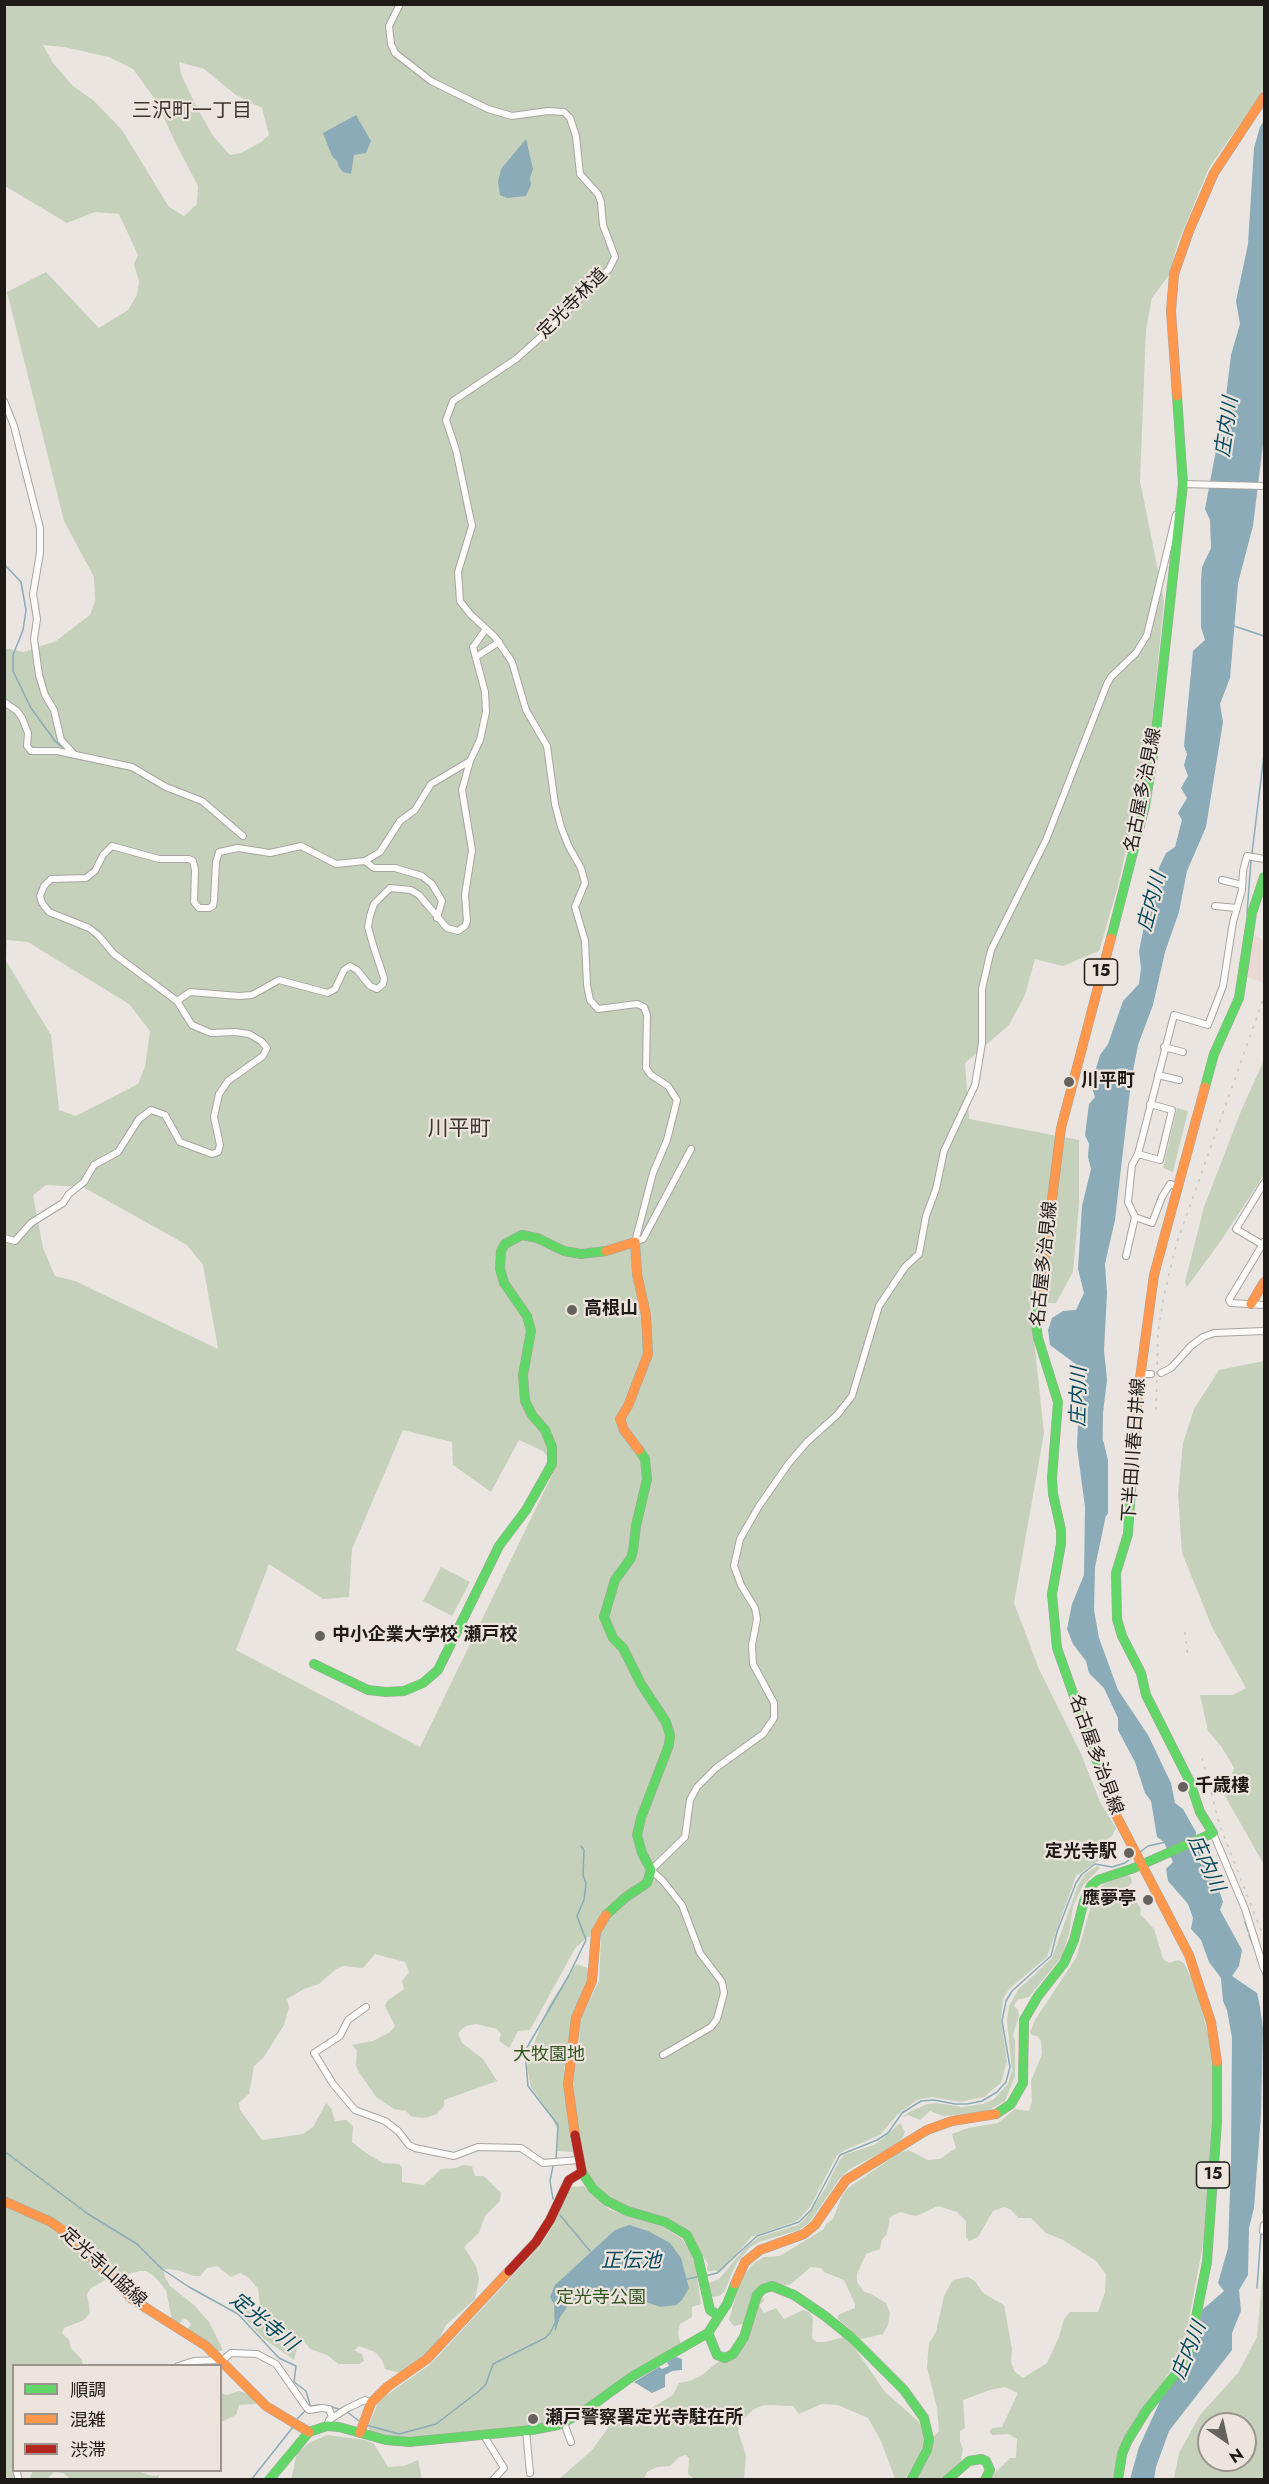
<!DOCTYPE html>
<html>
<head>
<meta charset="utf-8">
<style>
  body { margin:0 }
  #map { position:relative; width:1269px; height:2484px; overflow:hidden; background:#eae5e0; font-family:Jost,"Noto Sans JP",sans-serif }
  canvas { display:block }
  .frame { position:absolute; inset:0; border:6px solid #1d1a17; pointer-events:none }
  .legend { position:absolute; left:12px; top:2364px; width:210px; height:108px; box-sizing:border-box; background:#ede4dd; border:2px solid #9a938e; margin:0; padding:8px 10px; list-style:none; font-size:18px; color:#1d1a17 }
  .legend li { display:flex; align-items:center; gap:12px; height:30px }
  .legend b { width:30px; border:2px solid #9a938e }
  .north { position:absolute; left:1197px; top:2412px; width:60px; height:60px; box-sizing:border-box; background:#ede4dd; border:2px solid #9a938e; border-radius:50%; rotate:146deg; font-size:16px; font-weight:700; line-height:24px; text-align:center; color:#1d1a17 }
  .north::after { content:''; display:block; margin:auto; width:21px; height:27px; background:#65615d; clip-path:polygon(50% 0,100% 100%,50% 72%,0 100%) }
</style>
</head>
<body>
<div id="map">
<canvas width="1269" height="2484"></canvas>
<div class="frame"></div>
<ul class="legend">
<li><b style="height:8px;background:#63d668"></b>順調</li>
<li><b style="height:8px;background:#ff974d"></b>混雑</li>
<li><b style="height:8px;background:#b3261e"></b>渋滞</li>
</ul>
<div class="north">N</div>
</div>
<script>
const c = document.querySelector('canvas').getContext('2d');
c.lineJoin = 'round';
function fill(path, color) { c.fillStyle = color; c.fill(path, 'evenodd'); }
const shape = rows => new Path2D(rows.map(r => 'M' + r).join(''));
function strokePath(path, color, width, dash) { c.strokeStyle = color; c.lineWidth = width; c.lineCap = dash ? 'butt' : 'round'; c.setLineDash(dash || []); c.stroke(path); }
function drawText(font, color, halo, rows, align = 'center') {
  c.font = font + ' Jost,"Noto Sans JP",sans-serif'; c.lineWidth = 4.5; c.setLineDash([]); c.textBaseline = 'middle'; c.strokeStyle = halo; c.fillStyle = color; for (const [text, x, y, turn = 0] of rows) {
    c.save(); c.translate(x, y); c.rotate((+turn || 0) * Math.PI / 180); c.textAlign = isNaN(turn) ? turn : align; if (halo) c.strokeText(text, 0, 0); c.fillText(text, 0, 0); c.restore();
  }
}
const industrial = shape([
  [1253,935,1264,940,1264,983,1247,977]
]);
const green = shape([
  [5,5,1264,5,1264,89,1209,168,1178,243,1169,275,1152,298,1146,330,1140,481,1164,601,1150,742,1118,886,1099,951,1063,966,1035,959,1025,995,1009,1025,965,1063,969,1119,1079,1140,1079,1203,1073,1272,1056,1303,1030,1303,1044,1433,1014,1603,1039,1669,1082,1756,1100,1802,1116,1828,1112,1836,1103,1842,1102,1858,1076,1876,1047,1957,1009,1989,1003,1999,1001,2021,1007,2061,1001,2083,984,2097,961,2102,932,2097,917,2100,898,2114,880,2135,845,2150,837,2155,810,2207,797,2221,751,2237,723,2270,719,2273,715,2270,709,2272,707,2269,708,2264,688,2233,620,2205,596,2188,585,2169,580,2153,572,2068,579,2045,580,2019,599,1981,601,1937,593,1933,576,1947,530,2030,518,2031,509,2048,499,2041,501,2034,497,2029,476,2024,466,2026,458,2033,462,2043,483,2059,497,2081,444,2100,444,2106,437,2114,426,2118,412,2117,406,2111,394,2109,376,2097,359,2072,356,2066,357,2050,352,2045,373,2041,390,2032,395,2026,385,2006,387,2001,404,1989,402,1981,409,1972,405,1962,375,1954,363,1968,343,1966,336,1969,319,1984,304,1989,287,1999,289,2007,284,2025,264,2057,254,2066,249,2094,239,2103,240,2110,262,2140,303,2134,313,2127,326,2103,331,2108,335,2121,346,2120,353,2126,352,2142,366,2153,383,2163,399,2164,402,2167,402,2182,424,2185,441,2169,456,2168,463,2165,472,2166,475,2176,484,2176,501,2193,500,2201,485,2216,479,2233,464,2247,476,2266,479,2279,475,2299,446,2325,434,2349,400,2373,385,2369,382,2360,375,2352,359,2346,354,2350,362,2354,364,2361,359,2364,338,2364,327,2355,310,2349,302,2339,299,2340,294,2360,263,2338,243,2316,242,2310,253,2310,260,2306,258,2289,249,2278,240,2273,231,2277,217,2266,207,2268,200,2276,194,2276,177,2270,164,2269,164,2275,170,2286,194,2305,209,2322,222,2348,222,2351,216,2351,187,2330,191,2324,185,2318,178,2324,172,2320,166,2290,154,2276,146,2271,140,2271,106,2280,91,2288,87,2294,90,2313,84,2320,64,2328,62,2333,69,2340,71,2348,82,2360,83,2365,14,2366,14,2470,19,2471,22,2479,5,2480,4,648,24,652,56,641,90,615,95,601,94,577,64,521,7,292,46,272,99,328,128,310,137,295,139,282,134,264,138,255,119,214,95,212,67,223,5,186],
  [43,45,64,47,109,57,133,69,157,102,174,140,198,186,197,204,184,216,169,207,122,130,94,101,73,86,53,63],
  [179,62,204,69,236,95,262,108,269,135,261,142,241,153,230,155,213,136,196,106,181,74],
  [7,940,28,942,129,1004,150,1031,145,1067,138,1084,76,1116,59,1110,51,1035,6,961],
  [46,1185,83,1187,187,1245,203,1265,218,1349,75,1281,55,1276,43,1248,33,1195],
  [403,1430,452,1442,453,1465,491,1492,519,1440,543,1451,556,1467,420,1747,236,1650,269,1564,323,1599,349,1597,352,1549],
  [1264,1060,1264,1175,1220,1242,1187,1287,1185,1282,1204,1207,1241,1111],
  [1177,1108,1188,1111,1173,1172,1163,1168],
  [1264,1361,1264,1872,1263,1863,1225,1796,1234,1768,1221,1746,1208,1731,1200,1695,1233,1695,1246,1688,1212,1627,1182,1553,1178,1494,1183,1443,1194,1409,1219,1370],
  [441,1567,470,1582,452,1616,423,1601],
  [1097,1866,1100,1868,1083,1885,1073,1906,1069,1934,1062,1956,1029,1997,1017,2000,1014,2006,1018,2010,1019,2016,1013,2035,1015,2041,1015,2076,1005,2101,989,2110,975,2113,943,2116,930,2111,920,2120,908,2115,902,2117,909,2112,927,2104,937,2103,962,2107,983,2104,994,2099,1008,2084,1012,2070,1007,2021,1009,2006,1018,1990,1052,1958,1078,1885,1085,1874],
  [1127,1875,1131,1877,1132,1882,1128,1887,1141,1909,1140,1914,1154,1929,1163,1959,1169,1963,1178,1960,1184,1963,1198,1993,1212,2052,1214,2111,1205,2234,1183,2351,1154,2396,1114,2479,989,2479,1010,2458,1016,2458,1017,2439,1009,2434,992,2435,989,2431,993,2428,1002,2427,1018,2393,1005,2387,990,2390,963,2400,965,2428,960,2431,960,2441,963,2449,960,2465,944,2479,915,2479,929,2451,934,2436,939,2431,937,2408,927,2367,929,2343,936,2332,944,2296,951,2283,953,2280,968,2277,975,2281,983,2293,1004,2305,1012,2349,1011,2362,1015,2372,1023,2378,1047,2363,1059,2337,1064,2319,1070,2312,1098,2312,1105,2292,1106,2274,1096,2261,1063,2240,1046,2233,1031,2218,1019,2218,1010,2209,1004,2207,993,2211,978,2237,969,2241,966,2237,966,2221,957,2212,938,2206,916,2216,900,2212,890,2217,887,2234,882,2239,880,2249,866,2254,857,2274,857,2282,864,2292,871,2294,886,2303,890,2313,888,2325,883,2334,861,2339,838,2319,838,2315,855,2308,855,2304,844,2280,824,2272,821,2268,811,2267,791,2284,782,2286,767,2283,758,2289,743,2324,734,2326,729,2320,737,2291,744,2275,754,2263,764,2257,780,2256,824,2229,826,2224,833,2219,842,2196,848,2188,899,2153,908,2150,928,2160,940,2159,956,2148,952,2134,968,2128,998,2123,1015,2109,1029,2111,1032,2102,1031,2081,1042,2054,1041,2041,1037,2036,1032,2035,1030,2032,1035,2020,1076,1958,1090,1910,1091,1897,1096,1890,1106,1883],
  [576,1964,590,1969,589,1980,564,2069,573,2152,557,2151,558,2131,552,2117,531,2087,527,2067,530,2054,548,2007],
  [900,2123,905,2132,902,2139,884,2151,850,2169,840,2178,809,2223,799,2230,759,2242,749,2248,736,2264,724,2292,719,2296,709,2297,707,2284,719,2279,746,2247,759,2237,798,2225,805,2219,825,2189,839,2161,844,2155,876,2144],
  [584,2186,592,2195,610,2210,663,2227,682,2239,689,2249,695,2263,701,2304,692,2307,692,2317,680,2324,678,2333,681,2345,574,2415,539,2427,398,2439,370,2433,368,2427,378,2403,385,2396,428,2366,441,2353,541,2245,551,2229,571,2187],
  [1264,2260,1264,2479,1174,2479,1179,2453,1200,2415,1238,2373,1257,2337],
  [1209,2424,1245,2424,1245,2460,1209,2460],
  [762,2296,764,2301,759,2305,764,2313,776,2308,784,2319,803,2310,809,2312,813,2318,812,2338,816,2342,825,2342,844,2337,854,2347,885,2392,918,2421,923,2430,924,2440,920,2453,905,2479,895,2479,881,2441,868,2418,838,2405,822,2404,799,2414,793,2406,765,2405,754,2409,742,2420,738,2431,746,2456,744,2479,694,2479,688,2474,689,2458,686,2455,679,2457,670,2466,657,2467,647,2472,644,2479,558,2480,592,2450,610,2425,645,2412,673,2395,679,2383,690,2381,702,2375,719,2361,737,2356,744,2345,758,2299],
  [239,2391,251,2395,256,2404,239,2405,236,2415,221,2422,220,2392,226,2395],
  [327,2435,366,2440,374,2444,388,2467,404,2466,418,2460,422,2479,291,2480,297,2453,309,2443],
  [138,2471,152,2476,159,2475,159,2479,70,2479,63,2473,54,2472,47,2479,32,2479,30,2477,33,2471]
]);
const water = shape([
  [356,115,371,141,366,153,354,155,351,174,343,172,339,167,337,161,332,156,323,133],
  [1264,120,1264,436,1253,526,1238,583,1230,678,1220,704,1223,722,1206,827,1187,871,1179,912,1165,952,1153,1005,1138,1045,1131,1082,1115,1220,1105,1264,1107,1293,1104,1350,1107,1380,1103,1413,1102,1486,1106,1515,1095,1567,1094,1610,1099,1638,1118,1690,1148,1735,1171,1783,1175,1803,1183,1809,1196,1832,1196,1846,1209,1860,1223,1902,1220,1910,1242,1950,1239,1966,1232,1976,1257,1993,1260,2007,1263,2028,1261,2115,1254,2208,1249,2228,1248,2275,1239,2290,1241,2311,1232,2333,1232,2350,1169,2431,1156,2467,1154,2479,1130,2479,1139,2447,1202,2310,1224,2291,1218,2283,1228,2248,1231,2162,1232,2038,1227,2010,1223,2001,1221,1978,1209,1962,1201,1940,1191,1929,1193,1918,1188,1904,1168,1881,1166,1869,1173,1862,1164,1842,1157,1837,1151,1801,1145,1793,1135,1762,1118,1730,1118,1718,1104,1688,1089,1673,1086,1661,1073,1644,1067,1629,1072,1604,1084,1575,1085,1507,1077,1447,1078,1420,1086,1375,1077,1365,1050,1345,1048,1330,1052,1318,1063,1311,1076,1310,1084,1293,1078,1269,1082,1206,1091,1169,1088,1157,1089,1144,1085,1135,1089,1104,1095,1097,1091,1085,1100,1055,1108,1044,1123,1001,1139,984,1141,968,1139,951,1145,922,1145,904,1151,899,1159,868,1166,853,1175,847,1182,820,1178,813,1187,798,1181,788,1188,776,1184,765,1187,754,1184,746,1193,651,1205,640,1201,627,1201,581,1202,567,1211,548,1210,520,1205,509,1219,434,1230,415,1226,396,1231,355,1240,324,1236,301,1248,244,1254,148,1260,127],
  [526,139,533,169,530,178,531,185,526,196,507,198,500,195,498,182,501,169],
  [629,2225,648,2231,670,2243,681,2258,689,2288,682,2300,676,2305,661,2307,630,2297,587,2292,570,2303,560,2317,555,2332,554,2304,550,2297,555,2285,615,2230],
  [676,2357,682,2359,682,2370,672,2371,665,2375,665,2387,652,2393,634,2382,659,2367,662,2369,669,2366,667,2362]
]);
const stream = shape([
  [4,564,21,582,26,610,23,630,13,655,13,671,31,708,55,741,64,749],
  [1234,626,1264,636],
  [86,760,103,764],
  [1252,853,1264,755],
  [1247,914,1251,860],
  [1140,1852,1148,1846,1166,1842],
  [1245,1922,1248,1931],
  [1249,1935,1253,1945],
  [1262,1970,1264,1978],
  [4,2151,88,2214,137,2244,162,2269,189,2287,238,2314,279,2358,296,2366,294,2382,306,2391,310,2405],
  [556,2159,558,2125,528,2086,525,2051,569,1975,586,1940,577,1916,584,1900,586,1883,583,1875,584,1850,581,1846],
  [553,2199,550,2181,553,2166],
  [1263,2213,1264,2204],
  [560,2215,590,2251],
  [705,2276,717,2273,757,2236,799,2222,811,2210,840,2155,877,2140,888,2133,902,2113,921,2101,934,2100,955,2104,967,2104,982,2101,997,2092,1006,2082,1010,2067,1002,2021,1006,2001,1012,1991,1051,1956,1057,1932,1076,1883,1082,1874,1095,1864,1112,1867,1125,1863,1134,1856],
  [687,2279,697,2277],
  [1257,2288,1261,2233],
  [310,2406,321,2405],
  [332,2407,342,2410],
  [346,2411,359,2421],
  [296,2420,305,2411],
  [366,2425,399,2434,436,2424,479,2391,486,2384,493,2364,545,2338,550,2333,555,2323],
  [251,2480,293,2427]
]);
const river = shape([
  [1099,1444,1103,1461,1103,1512]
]);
const street = shape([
  [400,4,389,26,391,44,395,53,431,81,488,109,512,116,548,111,564,112,570,118,576,136,580,174,598,194,601,202,603,225,615,257,609,269,553,326,516,359,453,401,446,420,456,450,472,526,458,572,460,601,470,614,495,637,512,662,526,710,547,746,555,804,561,827,569,847,581,868,585,883,575,907,585,941,587,985,590,1000,598,1009,637,1004,644,1007,647,1015,646,1068,651,1075,668,1086,677,1100,667,1140,653,1173,635,1242],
  [4,401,14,426,40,528,40,553,33,594,37,619,34,639,39,675,45,695,54,710,61,740,73,753],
  [1183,484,1264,486],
  [476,657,499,642],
  [4,702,17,711,22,718,28,733,27,746,31,751,57,751,132,767,166,787,202,801,243,836],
  [365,861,374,868,395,868,422,876,432,884,442,901,437,918],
  [1222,880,1242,885],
  [1215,906,1237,908],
  [177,1001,190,992,239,996,252,995,279,980,328,993,335,989,344,970,350,966,357,970,370,986,377,989,383,984,384,978,373,945,368,927,370,916,374,904,390,888,411,890,419,895,447,928,458,931,465,926,467,921,465,895,472,850,462,790,470,761,480,740,486,712,485,692,473,647,486,629],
  [1164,1047,1183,1052],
  [1158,1075,1179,1080],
  [1138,1154,1160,1160,1172,1110,1150,1104],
  [1135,1217,1152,1223,1162,1197,1170,1184,1178,1186],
  [4,1238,15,1241,31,1223,63,1203,69,1194,84,1182,94,1165,118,1152,139,1119,151,1110,165,1115,180,1142,212,1154,218,1152,220,1145,214,1117,219,1094,228,1081,263,1056,267,1048,261,1041,249,1034,235,1032,211,1033,192,1025,177,1001,114,954,98,935,89,928,49,912,42,903,40,896,44,886,51,879,86,878,95,871,103,855,112,846,159,859,189,859,193,861,195,870,194,902,199,908,209,908,213,906,214,901,216,862,219,852,238,848,270,853,301,846,336,864,365,861,380,852,400,821,415,810,431,784,470,761],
  [635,1242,643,1239,691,1149],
  [1264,1242,1229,1300,1231,1303,1264,1305],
  [1263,1245,1236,1229,1264,1183],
  [1126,1256,1135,1217,1128,1202,1132,1165,1138,1154,1174,1015,1208,1025,1223,986,1233,922,1242,890,1243,871,1247,856,1264,859],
  [1161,1373,1171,1368,1191,1346,1203,1337,1214,1333,1264,1331],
  [1140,1374,1151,1374],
  [1213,1833,1245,1909,1264,1969],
  [366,2007,348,2020,340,2036,314,2053,333,2084,355,2110,385,2121,398,2131,409,2145,415,2148,454,2156,478,2147,521,2148,543,2163,578,2160],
  [663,2055,711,2027,717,2019,724,1993,722,1982,700,1953,682,1905,663,1881,651,1870,685,1837,690,1800,697,1787,716,1768,763,1734,774,1718,774,1703,753,1664,752,1645,757,1619,755,1608,741,1585,734,1566,740,1539,759,1506,789,1463,807,1442,837,1415,852,1396,879,1306,905,1267,919,1254,926,1216,936,1189,944,1151,975,1085,982,1043,982,989,991,950,1046,840,1107,684,1111,677,1136,653,1147,635,1176,515],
  [1263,2231,1264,2225],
  [178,2366,194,2361,223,2360,231,2353,257,2354,276,2364,306,2407,309,2410,322,2408,329,2409,332,2417],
  [564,2423,571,2442],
  [327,2426,329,2420,348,2408,365,2400,371,2403],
  [526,2431,530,2473],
  [486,2434,486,2439,504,2468,493,2480],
  [16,2470,19,2480]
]);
const fast = shape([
  [1111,938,1145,806,1154,750,1183,484,1177,396],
  [1205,1087,1214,1054,1239,998,1252,913,1264,877],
  [1040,1294,1036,1323,1038,1338,1058,1402,1052,1478,1053,1494,1061,1530,1061,1544,1052,1594,1057,1648,1108,1792],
  [314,1664,368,1690,386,1692,404,1691,423,1683,438,1670,499,1546,526,1510,552,1464,552,1447,545,1430,532,1415,525,1401,523,1375,531,1331,527,1316,504,1283,500,1269,501,1251,505,1244,522,1235,537,1238,564,1251,581,1254,606,1251],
  [606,1915,626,1897,647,1883,651,1870,642,1853,637,1835,641,1818,669,1745,670,1735,666,1722,641,1684,623,1648,613,1638,604,1617,615,1580,631,1558,633,1551,636,1526,647,1479,645,1459,639,1450],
  [996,2114,1011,2104,1023,2083,1024,2020,1038,1996,1064,1963,1074,1940,1084,1901,1091,1886,1098,1880,1134,1868,1213,1833,1200,1812,1190,1782,1146,1695,1141,1673,1122,1636,1117,1619,1116,1573,1128,1534,1132,1474],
  [582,2172,593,2189,607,2201,627,2211,665,2222,687,2235,698,2257,710,2310,719,2316],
  [708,2333,717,2355,725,2358,733,2354,744,2337,757,2295,763,2289,772,2286,794,2295,825,2316,852,2338,904,2390,924,2418,929,2439,927,2450,911,2480],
  [269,2480,309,2432,327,2426,339,2427,386,2440,409,2442,532,2430,558,2425,580,2414,633,2376,708,2333,727,2304,735,2284],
  [947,2480,969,2461,981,2459,986,2461,990,2470,985,2480],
  [1118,2480,1122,2454,1128,2440,1146,2411,1178,2371,1187,2355,1192,2337,1207,2262,1217,2122,1217,2062]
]);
const slow = shape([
  [1177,396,1171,311,1174,274,1189,231,1214,173,1264,97],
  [606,1251,635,1242,637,1274,646,1315,648,1354,628,1406,620,1419,624,1430,639,1450],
  [1040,1294,1061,1128,1111,938],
  [1251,1304,1264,1282],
  [1132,1474,1138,1393,1154,1275,1205,1087],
  [1108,1792,1116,1815,1189,1955,1211,2022,1217,2062],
  [575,2135,568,2084,576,2018,592,1981,596,1932,606,1915],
  [4,2201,51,2222,72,2237,132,2299,206,2346,266,2406,309,2432],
  [735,2284,745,2262,760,2250,804,2234,815,2225,846,2180,927,2130,952,2121,996,2114],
  [360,2433,371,2403,387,2387,427,2359,509,2271]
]);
const jam = shape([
  [509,2271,536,2242,550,2220,569,2180,582,2172,575,2135]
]);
const rail = shape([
  [1156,1410,1158,1333,1163,1300,1176,1245,1264,997],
  [1185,1632,1188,1658],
  [1202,1758,1220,1826,1264,1938]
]);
const markers = [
  [1069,1082,6,"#65615d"],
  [572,1310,6,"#65615d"],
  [320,1636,6,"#65615d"],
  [1183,1787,6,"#65615d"],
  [1129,1853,6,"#65615d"],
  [1148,1900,6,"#65615d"],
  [533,2419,6,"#65615d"]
];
const shields = [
  [1101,972,33],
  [1213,2175,33]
];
const shieldNames = [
  ["15",1101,972],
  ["15",1213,2175]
];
const streetNames = [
  ["定光寺林道",573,304,-45],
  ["名古屋多治見線",1144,790,-79],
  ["名古屋多治見線",1045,1264,-84],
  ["下半田川春日井線",1135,1450,-86],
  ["名古屋多治見線",1095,1755,70],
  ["定光寺山脇線",103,2268,42]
];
const poiNames = [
  ["川平町",1081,1082],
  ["高根山",584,1310],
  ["中小企業大学校 瀬戸校",332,1636],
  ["千歳樓",1195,1787],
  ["定光寺駅",1117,1853,"right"],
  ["應夢亭",1136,1900,"right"],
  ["瀬戸警察署定光寺駐在所",545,2419]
];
const parkNames = [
  ["大牧園地",549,2056],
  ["定光寺公園",601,2299]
];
const neighbourhoodNames = [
  ["三沢町一丁目",192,112]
];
const waterNames = [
  ["庄内川",1228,427,-82],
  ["庄内川",1153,902,-75],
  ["庄内川",1080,1397,-89],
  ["庄内川",1205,1864,65],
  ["正伝池",631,2262],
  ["定光寺川",263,2323,39],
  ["庄内川",1190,2351,-68]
];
const quarterNames = [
  ["川平町",459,1130]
];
fill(industrial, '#e9d8d4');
fill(green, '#c5d1bb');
fill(water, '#8aabb7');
strokePath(stream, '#8aabb7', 1.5);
strokePath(river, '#8aabb7', 10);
strokePath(street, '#a8a4a1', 8);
strokePath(fast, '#a8a4a1', 10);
strokePath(slow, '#a8a4a1', 10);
strokePath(jam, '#a8a4a1', 10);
strokePath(street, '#fcfbfa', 6);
strokePath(fast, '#63d668', 9);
strokePath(slow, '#ff974d', 9);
strokePath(jam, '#b3261e', 9);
strokePath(rail, '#c9c7c6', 1.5, [3, 6]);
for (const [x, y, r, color] of markers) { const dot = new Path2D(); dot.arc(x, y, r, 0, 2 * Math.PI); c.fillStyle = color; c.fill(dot); strokePath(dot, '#ede4dd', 2); }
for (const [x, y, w] of shields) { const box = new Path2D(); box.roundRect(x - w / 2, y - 13, w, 26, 4.5); c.fillStyle = '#ede4dd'; c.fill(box); strokePath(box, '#1d1a17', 1.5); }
drawText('bold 16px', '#1d1a17', null, shieldNames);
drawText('18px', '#1d1a17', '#ede4dd', streetNames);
drawText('bold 18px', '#1d1a17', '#ede4dd', poiNames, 'left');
drawText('18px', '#305520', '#ede4dd', parkNames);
drawText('20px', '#3b342f', '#ede4dd', neighbourhoodNames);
drawText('italic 20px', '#00495e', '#ede4dd', waterNames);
drawText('21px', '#3b342f', '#ede4dd', quarterNames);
</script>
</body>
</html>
